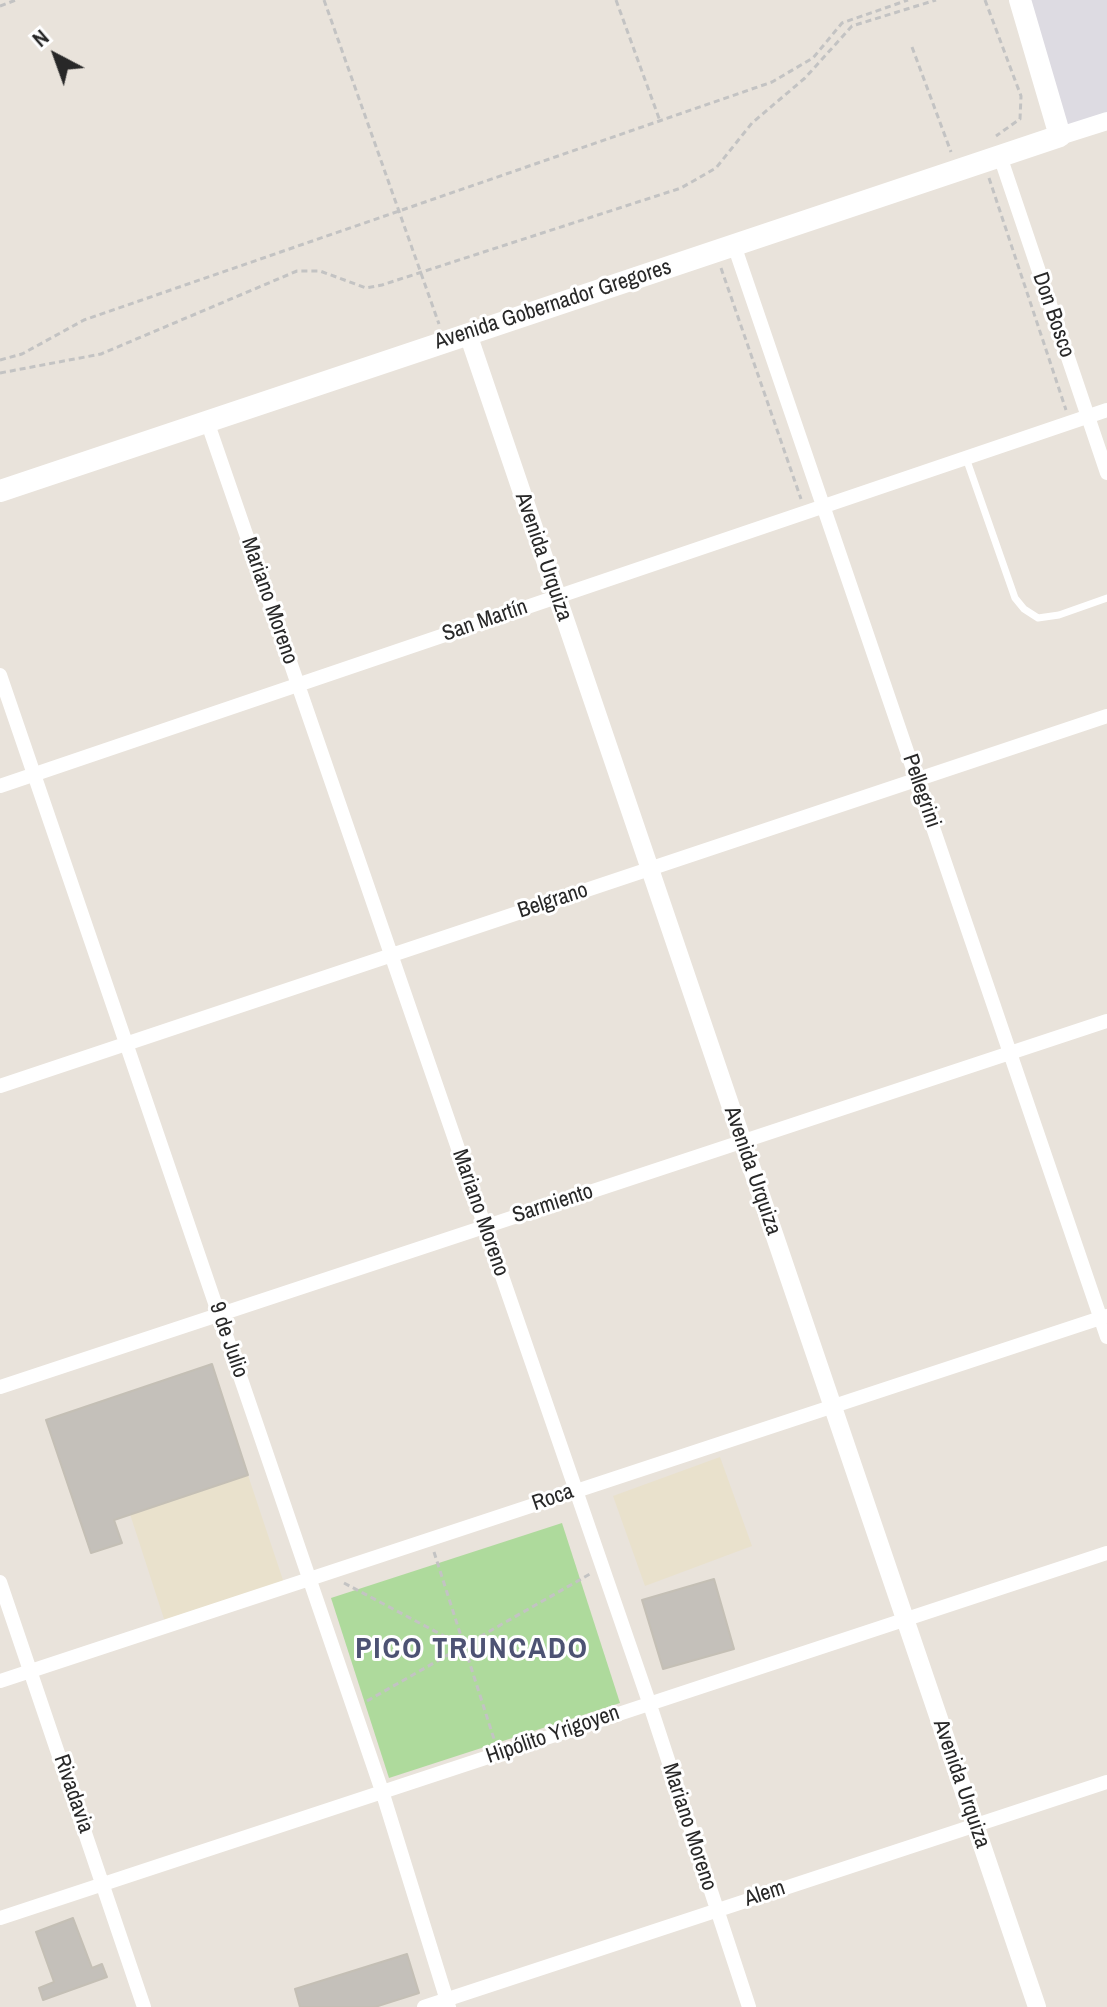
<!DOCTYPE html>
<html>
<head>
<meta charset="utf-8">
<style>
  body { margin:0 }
  #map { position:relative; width:1107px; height:2007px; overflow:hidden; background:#e9e3db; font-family:"Archivo Narrow",sans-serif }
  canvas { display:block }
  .north { position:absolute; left:16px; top:16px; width:80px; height:80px; -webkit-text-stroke:6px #fff; paint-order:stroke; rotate:319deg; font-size:22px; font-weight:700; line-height:32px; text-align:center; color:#282828 }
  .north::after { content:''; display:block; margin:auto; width:28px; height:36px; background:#282828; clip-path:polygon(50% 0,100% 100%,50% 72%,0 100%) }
</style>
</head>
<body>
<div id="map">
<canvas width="1107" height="2007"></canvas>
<div class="north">N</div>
</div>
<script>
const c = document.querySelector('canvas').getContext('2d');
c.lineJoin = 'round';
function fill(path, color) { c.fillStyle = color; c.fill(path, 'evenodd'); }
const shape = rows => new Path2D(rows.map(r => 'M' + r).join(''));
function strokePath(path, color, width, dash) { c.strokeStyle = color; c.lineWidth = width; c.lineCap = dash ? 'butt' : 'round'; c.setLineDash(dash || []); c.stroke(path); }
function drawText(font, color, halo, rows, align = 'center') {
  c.font = font + ' "Archivo Narrow",sans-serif'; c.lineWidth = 6; c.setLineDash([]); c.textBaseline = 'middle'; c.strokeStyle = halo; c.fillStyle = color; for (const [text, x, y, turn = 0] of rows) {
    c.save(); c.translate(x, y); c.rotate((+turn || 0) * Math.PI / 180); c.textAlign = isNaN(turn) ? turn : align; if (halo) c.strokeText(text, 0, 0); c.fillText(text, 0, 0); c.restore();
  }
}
const industrial = shape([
  [1020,0,1107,0,1107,121,1060,136]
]);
const education = shape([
  [720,1457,752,1546,645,1586,613,1496],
  [248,1475,284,1583,165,1622,130,1514]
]);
const green = shape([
  [562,1523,620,1703,389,1778,331,1598]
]);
const building = shape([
  [212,1364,248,1475,114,1520,122,1543,91,1553,46,1420,212,1364],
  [714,1579,734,1649,663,1669,642,1600,714,1579],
  [73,1918,92,1968,102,1964,107,1977,43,2000,39,1988,54,1982,36,1932,73,1918],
  [407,1954,419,1993,375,2007,300,2007,295,1989,407,1954]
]);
const path = shape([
  [324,0,439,324],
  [616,0,660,121],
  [985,0,1021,96,1020,119,996,136],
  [0,6,16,0],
  [912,47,951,152],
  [989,178,1066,410],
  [721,268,801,499],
  [0,360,22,354,84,320,772,82,813,58,842,23,908,0],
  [0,373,101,354,297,271,320,271,366,288,382,285,681,188,716,168,752,123,805,78,852,26,936,0],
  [434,1552,494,1739],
  [344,1583,461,1645],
  [367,1701,590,1574]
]);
const service = shape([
  [966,458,1015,598,1024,609,1038,618,1059,615,1107,598]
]);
const minor = shape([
  [1000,156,1107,473],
  [734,245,1107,1337],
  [207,421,649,1702,749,2007],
  [0,675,382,1791,449,2007],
  [0,786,1107,410],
  [0,1086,1107,716],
  [0,1387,1107,1021],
  [0,1582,144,2007],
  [0,1681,1107,1316],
  [0,1918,1107,1553],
  [424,2007,1107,1782]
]);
const tertiary = shape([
  [1060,136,1107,121],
  [468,334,1037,2007]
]);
const secondary = shape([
  [0,491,1060,136,1020,0]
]);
const streetNames = [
  ["Avenida Gobernador Gregores",553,305,-18],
  ["Don Bosco",1053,315,71],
  ["Avenida Urquiza",543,557,71],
  ["Mariano Moreno",269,601,71],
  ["San Martín",485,621,-19],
  ["Pellegrini",921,791,71],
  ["Belgrano",553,901,-18],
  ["Avenida Urquiza",752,1171,71],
  ["Sarmiento",553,1204,-18],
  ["Mariano Moreno",480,1213,71],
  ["9 de Julio",228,1340,71],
  ["Roca",553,1498,-19],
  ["Hipólito Yrigoyen",553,1735,-19],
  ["Avenida Urquiza",961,1784,71],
  ["Rivadavia",73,1794,71],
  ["Mariano Moreno",689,1827,72],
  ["Alem",765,1894,-18]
];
const districtNames = [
  ["PICO TRUNCADO",472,1650]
];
fill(industrial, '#dddbe2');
fill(education, '#e9e1cc');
fill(green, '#aeda9c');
fill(building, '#c4c0ba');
strokePath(building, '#c4bfb5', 2);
strokePath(path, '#c3c3c3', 3, [6, 4]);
strokePath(service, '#fff', 7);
strokePath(minor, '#fff', 14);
strokePath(tertiary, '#fff', 18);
strokePath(secondary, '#fff', 22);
drawText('22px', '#282828', '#fff', streetNames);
c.letterSpacing = '2px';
drawText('bold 30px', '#4d5273', '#fff', districtNames);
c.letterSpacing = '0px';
</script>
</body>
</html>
